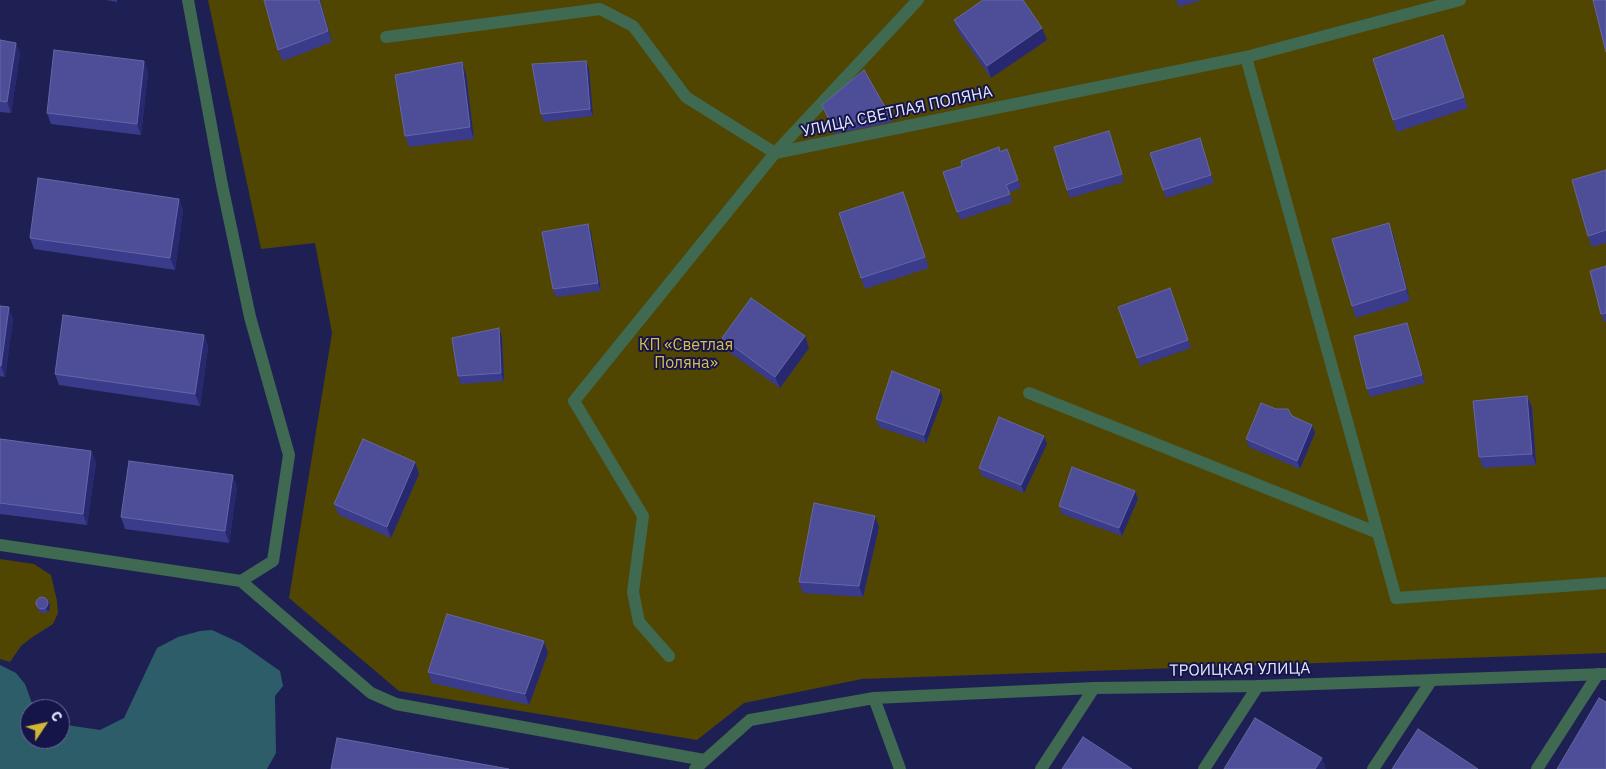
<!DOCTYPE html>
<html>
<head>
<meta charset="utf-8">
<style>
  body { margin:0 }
  #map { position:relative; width:1606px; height:769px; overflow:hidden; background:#1e2054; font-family:"IBM Plex Sans",sans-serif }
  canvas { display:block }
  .north { position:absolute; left:20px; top:699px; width:50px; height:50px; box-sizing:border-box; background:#161549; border:1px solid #686991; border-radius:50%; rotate:56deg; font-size:14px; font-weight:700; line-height:20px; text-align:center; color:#e4e8fc }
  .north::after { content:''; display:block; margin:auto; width:18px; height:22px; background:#d1b736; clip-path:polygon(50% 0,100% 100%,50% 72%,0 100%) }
</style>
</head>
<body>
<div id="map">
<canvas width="1606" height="769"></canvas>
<div class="north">С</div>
</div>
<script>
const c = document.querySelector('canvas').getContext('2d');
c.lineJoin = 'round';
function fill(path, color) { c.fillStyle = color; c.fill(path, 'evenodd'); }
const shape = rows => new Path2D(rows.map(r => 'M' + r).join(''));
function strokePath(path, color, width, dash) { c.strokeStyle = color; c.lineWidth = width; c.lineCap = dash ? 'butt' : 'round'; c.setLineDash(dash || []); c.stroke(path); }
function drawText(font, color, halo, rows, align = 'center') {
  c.font = font + ' "IBM Plex Sans",sans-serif'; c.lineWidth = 4; c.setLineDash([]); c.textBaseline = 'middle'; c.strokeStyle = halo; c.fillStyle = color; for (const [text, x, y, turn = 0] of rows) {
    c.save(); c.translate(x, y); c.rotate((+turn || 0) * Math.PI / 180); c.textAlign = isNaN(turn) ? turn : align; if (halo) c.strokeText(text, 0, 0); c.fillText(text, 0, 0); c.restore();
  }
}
const green = shape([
  [208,0,1606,0,1606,653,862,679,744,703,697,740,399,691,289,598,332,333,315,243,261,249],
  [0,559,34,564,51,575,57,601,58,613,53,624,31,638,21,646,10,662,0,659]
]);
const water = shape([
  [212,630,240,643,280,671,283,686,275,696,276,753,267,769,0,769,0,665,16,673,25,684,34,709,30,709,30,739,60,739,60,724,100,730,124,718,157,648,178,637,200,631]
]);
const lane = shape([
  [1246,57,1396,598],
  [1029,393,1378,533],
  [0,545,241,581,273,561,289,455,250,317,222,185,188,0],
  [241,581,371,693,396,704,704,760],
  [669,656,639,622,633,592,643,516,574,401,775,153,918,0],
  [1041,769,1094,688],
  [1204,769,1258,686],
  [1373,769,1431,681],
  [1537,769,1598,674]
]);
const street = shape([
  [386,37,600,9,633,26,686,97,775,153,1246,57,1460,0],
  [1396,598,1606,583],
  [695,769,750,720,874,698],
  [900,769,874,698,1094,688,1258,686,1606,674]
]);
const wall = shape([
  [106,0,117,0,117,2],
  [264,0,320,0,332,42,283,61,278,50],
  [1176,0,1202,0,1179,7],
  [954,20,1047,40,991,78,958,31],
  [1443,35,1468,108,1397,132,1393,120],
  [0,40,16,43,20,54,11,113,0,112],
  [144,61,148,73,141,135,51,124,47,113],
  [589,69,593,116,544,122,541,114],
  [466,74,474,139,409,147,405,136],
  [822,105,889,114,892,122,835,134],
  [1112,139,1124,182,1070,198,1067,190],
  [1202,146,1214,183,1166,198,1150,153],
  [1007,149,1021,188,1009,193,1013,202,960,220,943,172],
  [1606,170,1606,243,1592,247,1588,236],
  [179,199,183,210,175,270,34,249,30,238],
  [907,203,929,268,865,289,861,278],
  [591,232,601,291,556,297,553,289],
  [1393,234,1410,301,1356,318,1352,306],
  [1606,266,1606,322,1604,322,1601,314],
  [1170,288,1191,348,1140,366,1118,307],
  [0,306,13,319,5,377,0,376],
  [1407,323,1425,383,1370,397,1367,389],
  [204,335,208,347,200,406,59,385,55,374],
  [502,336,504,381,461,384,458,376],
  [805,336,809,348,780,388,726,350,722,338],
  [1527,396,1532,407,1536,465,1483,468,1479,457],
  [943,398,926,443,879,427,876,419],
  [1292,416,1312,425,1315,433,1300,469,1249,447,1246,439],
  [0,439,91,451,96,462,87,525,0,514],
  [1047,444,1024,493,982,476,979,468],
  [415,462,419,474,391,538,339,515,334,504],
  [237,487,229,543,125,529,121,517],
  [1135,491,1138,499,1122,536,1062,514,1059,506],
  [879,527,863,597,803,593,799,582],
  [36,604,50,604,50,609,48,612,44,613,39,612],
  [548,653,529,705,432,683,428,672]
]);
const shadedWall = shape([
  [319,0,320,0,332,42,328,31],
  [1042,28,1047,40,991,78,987,66],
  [16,43,20,54,11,113,7,102],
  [144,61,148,73,141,135,137,124],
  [586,61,589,69,593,116,590,109],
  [462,62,466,74,474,139,470,127],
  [179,199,183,210,175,270,170,258],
  [1389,223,1393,234,1410,301,1406,289],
  [588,224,591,232,601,291,598,283],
  [9,307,13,319,5,377,1,366],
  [1407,323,1410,331,1425,383,1422,375],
  [499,328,502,336,504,381,501,373],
  [204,335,208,347,200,406,195,394],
  [805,336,809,348,780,388,775,377],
  [940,390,943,398,926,443,924,435],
  [1527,396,1532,407,1536,465,1532,454],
  [1312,425,1315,433,1300,469,1297,461],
  [1044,436,1047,444,1024,493,1021,485],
  [91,451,96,462,87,525,83,514],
  [415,462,419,474,391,538,387,527],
  [233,475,237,487,229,543,225,531],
  [1135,491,1138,499,1122,536,1119,528],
  [875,516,879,527,863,597,859,586],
  [48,600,50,604,50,609,48,612,46,608],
  [544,641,548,653,529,705,525,694],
  [1322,758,1326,769,1315,769]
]);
const building = shape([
  [264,0,319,0,328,31,278,50,264,0],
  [983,0,1023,0,1042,28,987,66,954,20,983,0],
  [1593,0,1606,0,1606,52,1593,0],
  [1443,35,1464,97,1393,120,1373,59,1443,35],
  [0,40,16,43,7,102,0,101,0,40],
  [54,50,144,61,137,124,47,113,54,50],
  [586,61,590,109,541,114,532,64,586,61],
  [462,62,470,127,405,136,395,75,462,62],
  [864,70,889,114,832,126,822,105,864,70],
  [1109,131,1122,174,1067,190,1054,147,1109,131],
  [1200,138,1211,175,1163,190,1150,153,1200,138],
  [999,147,1000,152,1007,149,1018,180,1006,185,1010,194,957,212,943,172,962,166,961,161,999,147],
  [1606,170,1606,230,1588,236,1572,180,1606,170],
  [38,178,179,199,170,258,30,238,38,178],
  [903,192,925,257,861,278,839,213,903,192],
  [1389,223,1406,289,1352,306,1332,239,1389,223],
  [588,224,598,283,553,289,542,232,588,224],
  [1606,266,1606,313,1601,314,1590,271,1606,266],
  [1170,288,1188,340,1137,358,1118,307,1170,288],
  [751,298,805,336,775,377,722,338,751,298],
  [0,306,9,307,1,366,0,366,0,306],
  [63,315,204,335,195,394,55,374,63,315],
  [1407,323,1422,375,1367,389,1354,336,1407,323],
  [499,328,501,373,458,376,452,338,499,328],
  [892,371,940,390,924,435,876,419,892,371],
  [1527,396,1532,454,1479,457,1473,401,1527,396],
  [1261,403,1276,409,1288,409,1292,416,1312,425,1297,461,1246,439,1261,403],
  [999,417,1044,436,1021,485,979,468,999,417],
  [0,439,91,451,83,514,0,503,0,439],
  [363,439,415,462,387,527,334,504,363,439],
  [129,461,233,475,225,531,121,517,129,461],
  [1072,467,1135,491,1119,528,1059,506,1072,467],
  [814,503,875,516,859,586,799,582,814,503],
  '36 603a6 6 0 1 1 12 0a6 6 0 1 1-12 0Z',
  [447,614,544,641,525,694,428,672,447,614],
  [1599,698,1606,702,1606,769,1557,769,1599,698],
  [1255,718,1322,758,1315,769,1224,769,1255,718],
  [1418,729,1478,769,1392,769,1418,729],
  [1083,737,1132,769,1062,769,1083,737],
  [337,738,509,769,331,769,337,738]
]);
const streetNames = [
  ["УЛИЦА СВЕТЛАЯ ПОЛЯНА",897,112,-12],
  ["ТРОИЦКАЯ УЛИЦА",1240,670,-1]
];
const parkNames = [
  ["КП «Светлая",686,345],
  ["Поляна»",686,363]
];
fill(green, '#514502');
fill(water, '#2d5d69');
strokePath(lane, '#3f6950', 12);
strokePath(street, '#3f6950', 12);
fill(wall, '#3b3b8b');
fill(shadedWall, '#282870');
fill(building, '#4d4e97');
strokePath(building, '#6566a7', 1);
drawText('16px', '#e4e8fc', '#161549', streetNames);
drawText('16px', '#d7be4d', '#161549', parkNames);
</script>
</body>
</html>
